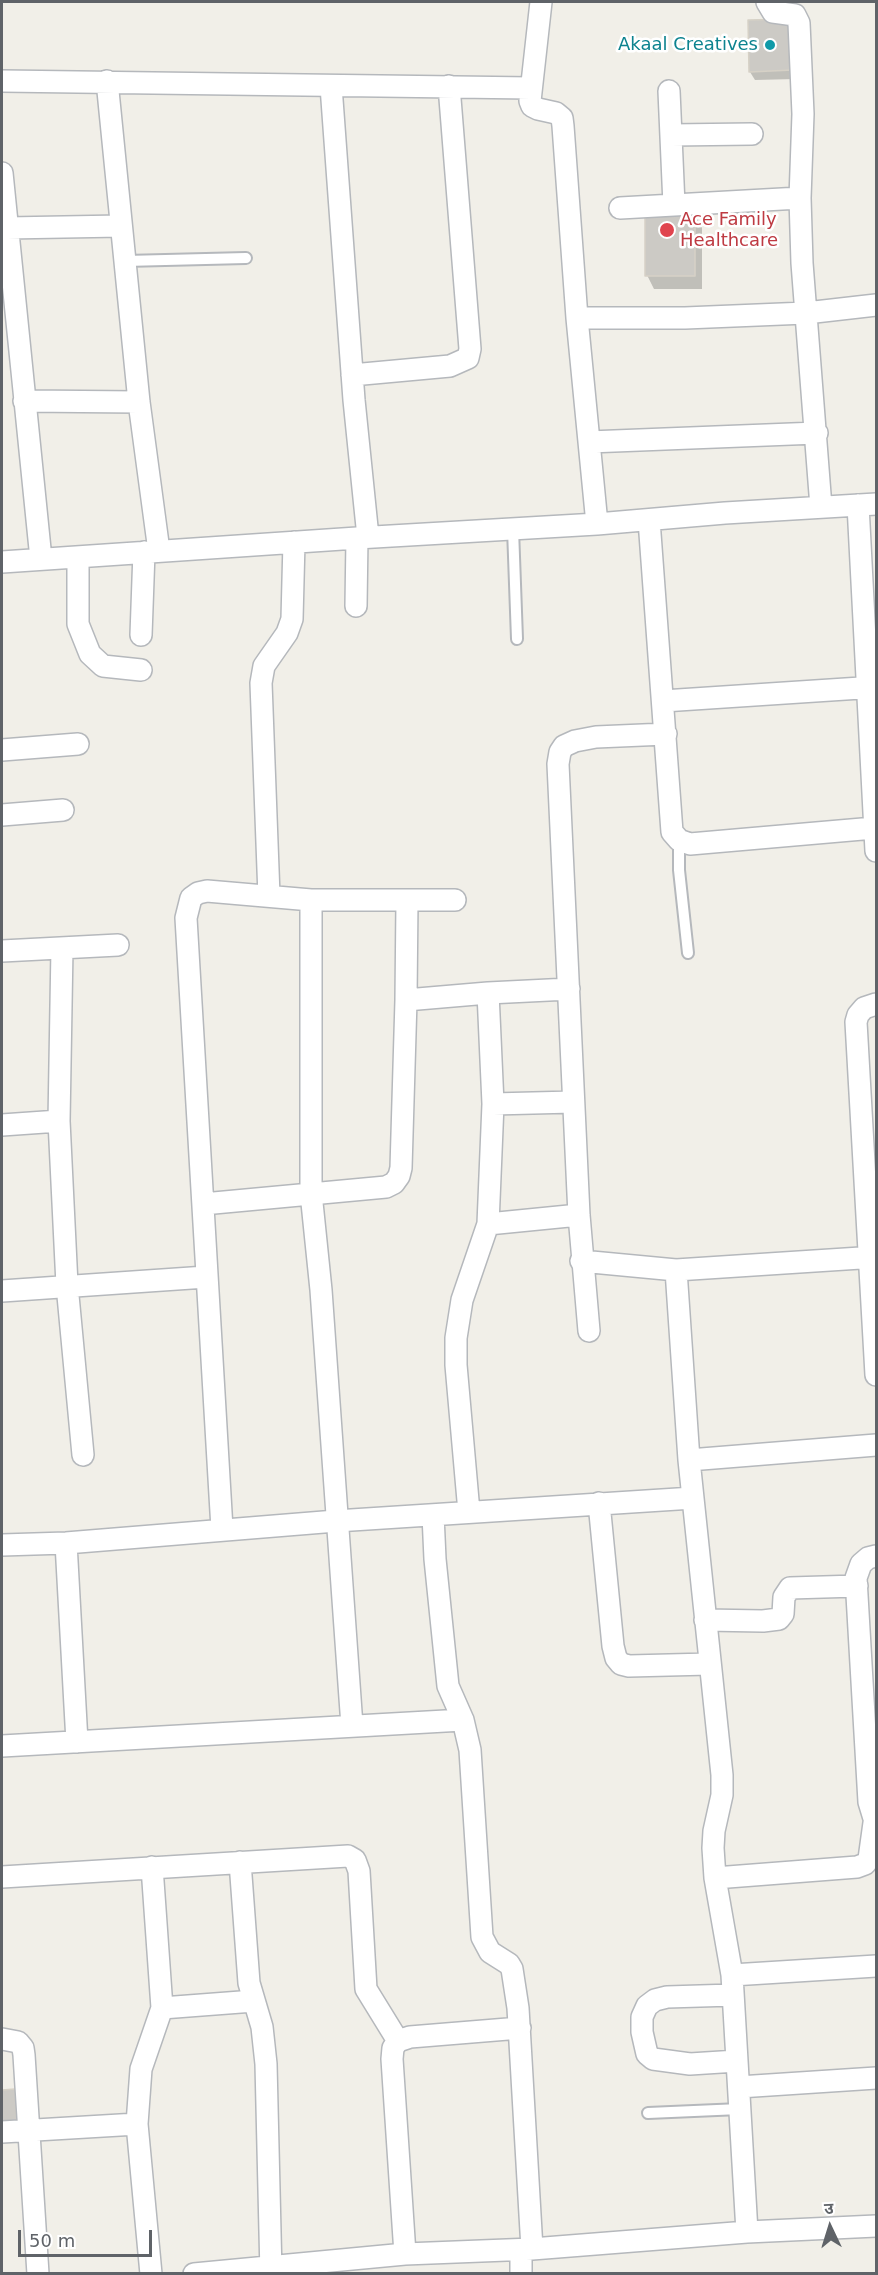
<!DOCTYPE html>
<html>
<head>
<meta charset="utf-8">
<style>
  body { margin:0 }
  #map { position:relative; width:878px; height:2275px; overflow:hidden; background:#f1efe8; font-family:"DejaVu Sans","Noto Sans Devanagari",sans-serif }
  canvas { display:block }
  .frame { position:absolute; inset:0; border:3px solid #5f6368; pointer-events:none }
  .north { position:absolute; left:800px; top:2197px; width:60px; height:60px; -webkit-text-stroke:4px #fff; paint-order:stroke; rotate:356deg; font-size:16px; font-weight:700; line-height:24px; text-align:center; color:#5f6368 }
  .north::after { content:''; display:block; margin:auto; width:21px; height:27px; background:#5f6368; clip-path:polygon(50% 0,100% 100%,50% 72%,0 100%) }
  .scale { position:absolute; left:18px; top:2230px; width:134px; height:27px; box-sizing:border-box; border:3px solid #5f6368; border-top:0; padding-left:8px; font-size:18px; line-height:21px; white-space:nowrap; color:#5f6368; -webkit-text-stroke:4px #fff; paint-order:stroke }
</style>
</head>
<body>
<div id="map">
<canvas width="878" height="2275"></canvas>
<div class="frame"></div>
<div class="north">उ</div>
<div class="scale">50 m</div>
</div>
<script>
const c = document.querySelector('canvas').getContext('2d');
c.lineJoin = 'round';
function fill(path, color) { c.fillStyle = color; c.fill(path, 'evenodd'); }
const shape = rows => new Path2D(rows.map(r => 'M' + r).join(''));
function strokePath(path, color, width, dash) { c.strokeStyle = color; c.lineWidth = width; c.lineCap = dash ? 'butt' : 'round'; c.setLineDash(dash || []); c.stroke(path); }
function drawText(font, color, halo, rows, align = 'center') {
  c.font = font + ' "DejaVu Sans",sans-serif'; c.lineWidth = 5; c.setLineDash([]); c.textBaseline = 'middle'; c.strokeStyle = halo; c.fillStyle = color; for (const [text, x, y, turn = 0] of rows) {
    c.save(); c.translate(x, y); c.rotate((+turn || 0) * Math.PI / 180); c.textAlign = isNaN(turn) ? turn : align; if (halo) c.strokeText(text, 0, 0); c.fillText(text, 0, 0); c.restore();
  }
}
const shadow = shape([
  [789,21,796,79,755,80,750,72],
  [695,215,702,228,702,289,654,289,647,275],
  [2,2091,14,2091,22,2104,24,2136,2,2137]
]);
const building = shape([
  [790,19,792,70,749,72,748,20,790,19],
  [645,213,695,213,695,276,645,276,645,213],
  [15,2089,17,2123,2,2124,2,2090,15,2089]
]);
const service = shape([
  [125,261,246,258],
  [513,529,517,639],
  [679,840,679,870,688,953],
  [648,2113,740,2109]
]);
const minor = shape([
  [541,2,530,101,532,106,538,109,556,113,562,118,563,126,577,318,597,524],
  [767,2,773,12,795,15,799,23,803,114,800,198,802,263,821,507],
  [2,81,531,88],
  [107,81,139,402,159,551],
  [331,86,354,400,368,537],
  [669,91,674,205],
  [671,135,752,134],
  [2,173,41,559],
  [620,208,800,198],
  [7,228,121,226],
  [577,318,685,318,806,313,876,305],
  [352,375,450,366,468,358,470,349,449,86],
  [24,401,139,402],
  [589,442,817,433],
  [858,505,876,851],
  [649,520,672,832,679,840,690,844,874,828],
  [78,557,78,624,90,654,103,666,141,670],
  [2,562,357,538,597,524,725,513,876,504],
  [356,606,357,538],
  [141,635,144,552],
  [663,701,876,687],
  [2,750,78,744],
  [2,815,63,810],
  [269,896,261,683,264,666,287,633,292,619,294,542],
  [311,900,311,1193,321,1290,352,1726],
  [2,951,118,945],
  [406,1000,488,993],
  [876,1004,864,1008,858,1015,856,1022,876,1375],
  [493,1104,573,1102],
  [59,1121,67,1285,83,1455],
  [2,1125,59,1121,62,948],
  [203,1204,386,1187,394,1183,399,1176,401,1168,406,1000,407,901],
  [488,1224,579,1215],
  [581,1261,676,1270,876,1257],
  [676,1270,689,1460,722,1775,722,1795,714,1831,713,1848,715,1878,732,1975,747,2232],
  [2,1291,206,1277],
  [589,1331,579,1215,558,764,560,752,564,746,575,741,596,737,666,734],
  [689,1460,876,1445],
  [599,1503,613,1646,616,1658,621,1664,629,1666,709,1664],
  [469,1512,456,1365,456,1338,462,1300,488,1224,493,1104,488,993,569,989],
  [433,1515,435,1559,448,1686,463,1720,470,1750,482,1937,490,1952,509,1964,512,1969,518,2008,532,2249],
  [222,1529,186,918,191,898,198,893,207,891,311,900,455,900],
  [66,1543,77,1742],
  [2,1545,66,1543,336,1521,693,1498],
  [876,1556,868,1558,861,1564,856,1578,869,1802,876,1825],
  [705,1620,763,1621,779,1619,783,1614,784,1597,790,1588,857,1586],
  [2,1746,463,1720],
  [240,1862,249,1983,262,2027,266,2064,271,2274],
  [152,1867,162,2008,254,2001],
  [2,1877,348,1856,355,1860,359,1871,366,1989,398,2041],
  [715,1878,857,1867,865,1864,869,1859,874,1823],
  [732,1975,876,1966],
  [733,1995,667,1997,655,2000,647,2006,642,2017,642,2032,647,2054,653,2059,690,2064,737,2061],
  [2,2039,18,2042,23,2048,24,2055,38,2274],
  [739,2087,876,2078],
  [2,2132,137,2124],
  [521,2250,521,2274],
  [405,2254,392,2059,393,2048,398,2041,410,2037,520,2028],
  [151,2274,137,2124,141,2069,162,2008],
  [194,2274,405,2254,532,2249,747,2232,876,2226]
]);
const markers = [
  [770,45,6,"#0f9aa8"],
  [667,230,8,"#e0444e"]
];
const cultureNames = [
  ["Akaal Creatives",758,45]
];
const healthNames = [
  ["Ace Family",680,220],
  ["Healthcare",680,241]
];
fill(shadow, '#0003');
fill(building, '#cccac5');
strokePath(building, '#d6d1c6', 1.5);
strokePath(service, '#b5b8bc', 14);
strokePath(minor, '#b5b8bc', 24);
strokePath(service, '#fff', 10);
strokePath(minor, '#fff', 21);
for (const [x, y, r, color] of markers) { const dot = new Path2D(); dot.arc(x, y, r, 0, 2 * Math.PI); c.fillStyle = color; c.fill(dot); strokePath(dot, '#fff', 2); }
drawText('18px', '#0d838f', '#fff', cultureNames, 'right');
drawText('18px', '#be3a42', '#fff', healthNames, 'left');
</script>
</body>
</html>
